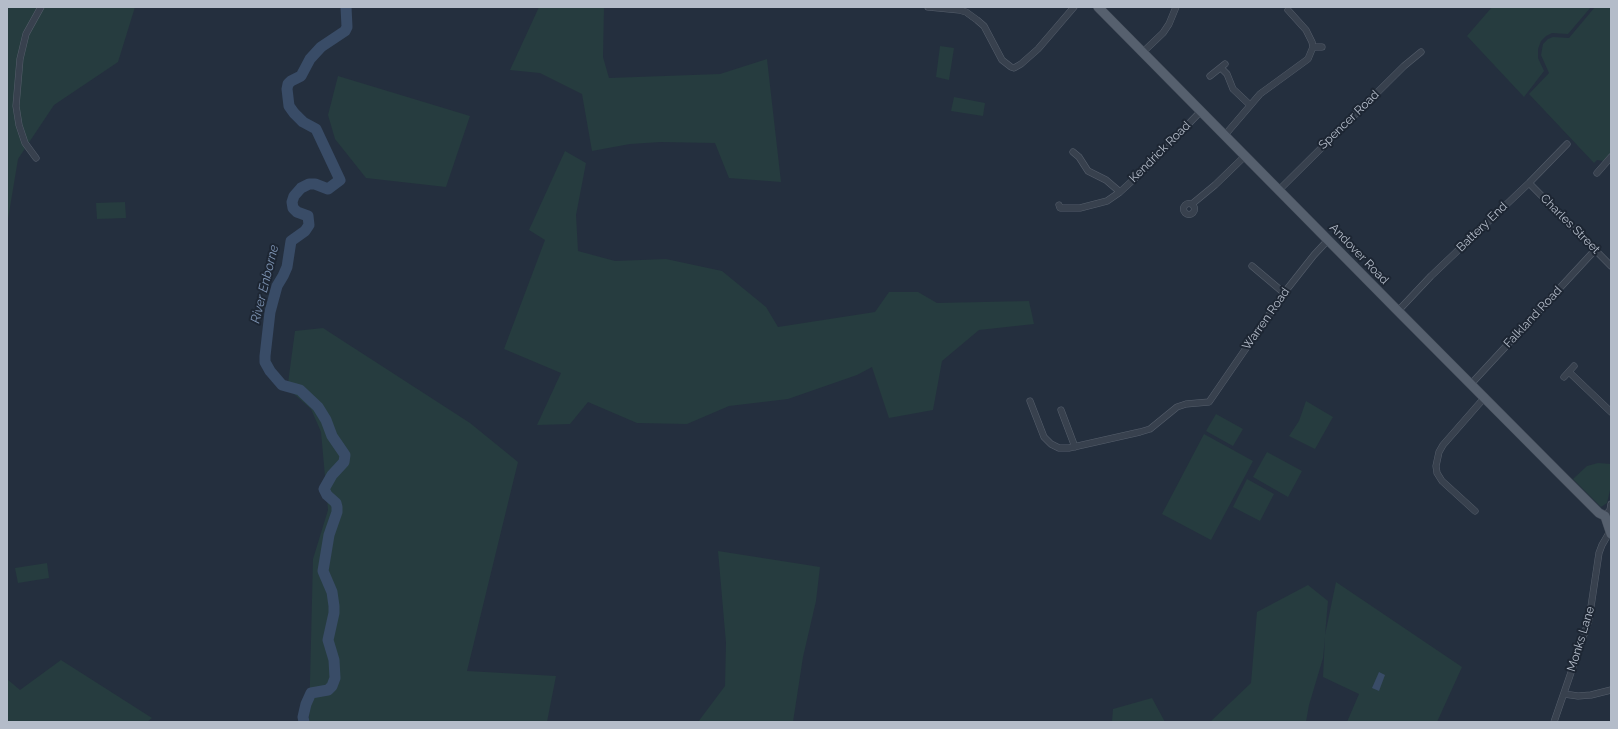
<!DOCTYPE html>
<html>
<head>
<meta charset="utf-8">
<style>
  body { margin:0 }
  #map { position:relative; width:1618px; height:729px; overflow:hidden; background:#242f3e; font-family:Raleway,sans-serif }
  canvas { display:block }
  .frame { position:absolute; inset:0; border:8px solid #b4bcc9; pointer-events:none }
</style>
</head>
<body>
<div id="map">
<canvas width="1618" height="729"></canvas>
<div class="frame"></div>
</div>
<script>
const c = document.querySelector('canvas').getContext('2d');
c.lineJoin = 'round';
function fill(path, color) { c.fillStyle = color; c.fill(path, 'evenodd'); }
const shape = rows => new Path2D(rows.map(r => 'M' + r).join(''));
function strokePath(path, color, width, dash) { c.strokeStyle = color; c.lineWidth = width; c.lineCap = dash ? 'butt' : 'round'; c.setLineDash(dash || []); c.stroke(path); }
function drawText(font, color, halo, rows, align = 'center') {
  c.font = font + ' Raleway,sans-serif'; c.lineWidth = 4; c.setLineDash([]); c.textBaseline = 'middle'; c.strokeStyle = halo; c.fillStyle = color; for (const [text, x, y, turn = 0] of rows) {
    c.save(); c.translate(x, y); c.rotate((+turn || 0) * Math.PI / 180); c.textAlign = isNaN(turn) ? turn : align; if (halo) c.strokeText(text, 0, 0); c.fillText(text, 0, 0); c.restore();
  }
}
const green = shape([
  [7,7,135,7,118,62,54,105,18,159,7,225],
  [539,7,604,7,603,57,609,78,720,74,767,59,781,182,729,178,715,143,660,142,630,144,592,151,582,94,540,73,510,70],
  [1492,7,1591,7,1568,34,1552,33,1546,36,1541,41,1538,49,1538,58,1544,71,1524,97,1467,36],
  [1595,7,1611,7,1611,153,1604,161,1597,160,1594,163,1529,94,1549,73,1541,55,1543,44,1548,39,1553,37,1569,38],
  [940,46,954,48,949,80,936,77],
  [338,76,470,116,446,187,366,178,335,139,328,115],
  [954,97,985,103,983,116,951,111],
  [565,151,586,163,576,215,578,251,615,261,666,259,722,271,766,307,778,327,875,312,889,292,918,292,937,303,1029,301,1034,324,979,330,942,361,933,410,889,418,872,367,857,375,788,399,729,406,687,424,637,423,588,402,570,424,537,425,561,373,504,349,545,240,529,230],
  [125,202,126,218,97,219,96,203],
  [323,328,470,423,518,462,467,671,556,676,547,722,309,722,313,559,328,510,321,432,311,409,294,394,288,383,295,331],
  [1306,401,1333,417,1315,449,1289,436,1299,421],
  [1216,414,1243,429,1233,446,1206,431],
  [1204,434,1253,461,1211,540,1162,514],
  [1267,452,1302,471,1288,497,1253,477],
  [1598,463,1611,464,1611,486,1607,503,1601,507,1573,479,1587,466],
  [1247,479,1274,494,1260,521,1233,507],
  [718,551,820,567,816,601,803,657,793,722,698,722,725,686,726,643],
  [47,563,49,578,18,583,15,568],
  [1336,582,1462,667,1437,722,1347,722,1359,694,1323,677,1325,637,1323,658,1309,705,1306,722,1210,722,1251,683,1257,612,1308,585,1328,601,1325,635],
  [61,660,152,718,147,722,7,722,7,679,20,690],
  [1152,698,1165,722,1112,722,1113,709]
]);
const water = shape([
  [1379,672,1385,675,1379,691,1372,688]
]);
const river = shape([
  [304,722,303,717,306,704,311,693,328,690,332,686,335,678,334,660,328,640,334,613,334,606,332,592,323,571,329,535,337,512,337,507,336,503,327,495,324,489,332,475,344,462,345,455,332,436,326,420,318,407,300,390,282,385,270,371,265,362,265,356,270,312,277,286,283,276,287,267,291,241,305,231,309,225,308,216,297,212,293,208,292,202,294,196,301,188,309,184,315,184,328,189,340,180,316,129,303,122,294,113,289,106,287,89,288,84,291,81,301,76,310,59,321,47,345,31,347,27,346,7]
]);
const street = shape([
  [928,7,959,10,966,12,977,20,984,26,1002,60,1011,67,1014,68,1021,64,1038,49,1074,7],
  [1313,47,1322,47],
  [1143,52,1163,33,1169,24,1176,7],
  [1221,68,1227,74,1233,89,1250,105],
  [1210,76,1225,64],
  [1225,135,1260,94,1308,59,1313,47,1312,42,1306,30,1288,10],
  [1073,152,1079,157,1088,171,1106,180,1120,192],
  [36,158,25,143,19,125,16,106,20,59,26,34,41,7],
  [1597,173,1611,157],
  [1529,183,1611,266],
  [1279,190,1404,66,1421,52],
  '1183.5 209a5.5 5.5 0 1 1 11 0a5.5 5.5 0 1 1-11 0Z',
  [1192,204,1215,185,1245,156],
  [1059,205,1060,208,1080,208,1107,201,1120,192,1145,169,1201,111],
  [1252,266,1284,293],
  [1398,311,1431,276,1529,183,1567,144],
  [1569,372,1611,412],
  [1564,377,1574,366],
  [1471,384,1595,250],
  [1030,401,1044,437,1051,444,1059,448,1069,448,1140,432,1150,429,1177,407,1186,404,1209,402,1284,293,1314,255,1328,240],
  [1061,410,1075,447],
  [1475,511,1442,481,1437,473,1436,466,1439,452,1443,445,1485,397],
  [1605,516,1610,510,1611,504],
  [1564,694,1578,696,1591,695,1611,690],
  [1554,722,1589,620,1599,553,1602,545,1609,533]
]);
const primary = shape([
  [1098,7,1398,311,1562,476,1599,513,1605,516,1611,534]
]);
const streetNames = [
  ["Spencer Road",1349,120,-44],
  ["Kendrick Road",1160,152,-45],
  ["Charles Street",1570,224,45],
  ["Battery End",1482,227,-44],
  ["Andover Road",1359,254,46],
  ["Falkland Road",1533,317,-47],
  ["Warren Road",1266,319,-55],
  ["Monks Lane",1581,639,-73]
];
const waterNames = [
  ["River Enborne",265,284,-76]
];
fill(green, '#263c3f');
fill(water, '#394c67');
strokePath(river, '#394c67', 11);
strokePath(street, '#565f6c', 7);
strokePath(primary, '#414a57', 10);
strokePath(street, '#38414e', 6);
strokePath(primary, '#56606e', 9);
drawText('12px', '#b4bcc9', '#1d2633', streetNames);
drawText('italic 13px', '#7c92b1', '#1d2633', waterNames);
</script>
</body>
</html>
